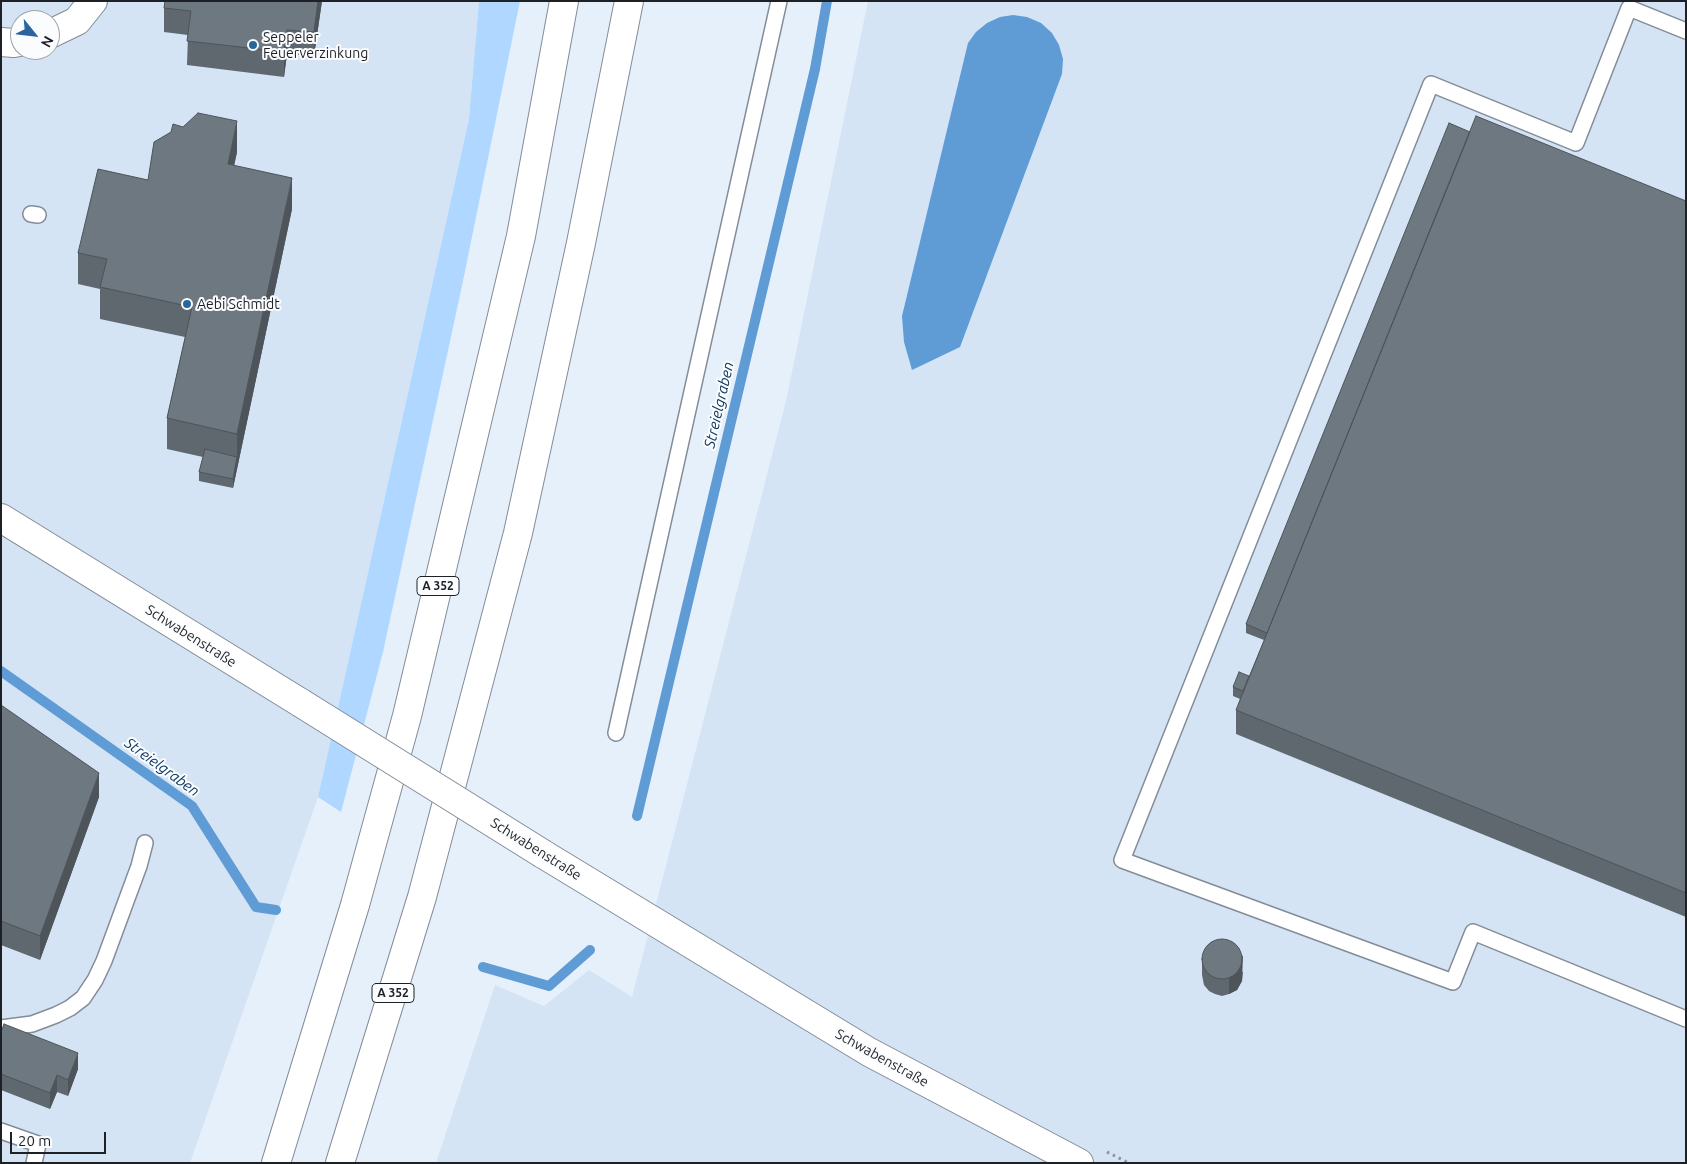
<!DOCTYPE html>
<html>
<head>
<meta charset="utf-8">
<style>
  body { margin:0 }
  #map { position:relative; width:1687px; height:1164px; overflow:hidden; background:#e5f0fb; font-family:Ubuntu,sans-serif }
  canvas { display:block }
  .frame { position:absolute; inset:0; border:2px solid #1d2125; pointer-events:none }
  .north { position:absolute; left:10px; top:10px; width:50px; height:50px; box-sizing:border-box; background:#fafcfe; border:1px solid #a2a4a7; border-radius:50%; rotate:119deg; font-size:14px; font-weight:700; line-height:20px; text-align:center; color:#1d2125 }
  .north::after { content:''; display:block; margin:auto; width:18px; height:22px; background:#29669d; clip-path:polygon(50% 0,100% 100%,50% 72%,0 100%) }
  .scale { position:absolute; left:10px; top:1132px; width:96px; height:22px; box-sizing:border-box; border:2px solid #1d2125; border-top:0; padding-left:6px; font-size:15px; line-height:18px; white-space:nowrap; color:#1d2125; -webkit-text-stroke:4px #fafcfe; paint-order:stroke }
</style>
</head>
<body>
<div id="map">
<canvas width="1687" height="1164"></canvas>
<div class="frame"></div>
<div class="north">N</div>
<div class="scale">20 m</div>
</div>
<script>
const c = document.querySelector('canvas').getContext('2d');
c.lineJoin = 'round';
function fill(path, color) { c.fillStyle = color; c.fill(path, 'evenodd'); }
const shape = rows => new Path2D(rows.map(r => 'M' + r).join(''));
function strokePath(path, color, width, dash) { c.strokeStyle = color; c.lineWidth = width; c.lineCap = dash ? 'butt' : 'round'; c.setLineDash(dash || []); c.stroke(path); }
function drawText(font, color, halo, rows, align = 'center') {
  c.font = font + ' Ubuntu,sans-serif'; c.lineWidth = 4; c.setLineDash([]); c.textBaseline = 'middle'; c.strokeStyle = halo; c.fillStyle = color; for (const [text, x, y, turn = 0] of rows) {
    c.save(); c.translate(x, y); c.rotate((+turn || 0) * Math.PI / 180); c.textAlign = isNaN(turn) ? turn : align; if (halo) c.strokeText(text, 0, 0); c.fillText(text, 0, 0); c.restore();
  }
}
const built = shape([
  [1,1,479,1,469,119,318,797,190,1163,1,1163],
  [20,20,50,20,50,50,20,50],
  [868,1,1686,1,1686,1163,436,1163,495,985,544,1006,589,970,632,997,786,401]
]);
const green = shape([
  [479,1,520,1,463,281,383,652,341,812,318,797,469,119]
]);
const water = shape([
  [1013,15,1027,17,1041,23,1052,33,1059,45,1063,59,1062,74,960,347,912,370,904,342,902,316,968,43,976,32,987,23,1000,17]
]);
const stream = shape([
  [1,671,192,806,256,907,276,910],
  [637,816,815,69,827,1],
  [483,967,549,986,590,950]
]);
const path = shape([
  [1107,1152,1129,1163]
]);
const lane = shape([
  [1686,31,1629,8,1576,143,1431,84,1122,860,1453,982,1473,932,1686,1019],
  [31,214,38,215],
  [616,733,779,1],
  [1,1028,32,1024,56,1015,70,1008,83,998,95,980,104,961,139,866,145,843],
  [1,1131,38,1144,34,1163]
]);
const street = shape([
  [50,34,77,21,93,1],
  [1,42,14,43,20,42],
  [1,518,301,703],
  [543,854,869,1052,1079,1163]
]);
const highway = shape([
  [276,1163,355,905,407,716,521,236,564,1],
  [340,1163,422,897,518,533,581,243,629,1]
]);
const streetBridge = shape([
  [301,703,543,854]
]);
const wall = shape([
  [165,1,322,1,314,56,287,54,284,77,187,65,188,35,164,32,164,8],
  [1470,132,1686,201,1686,917,1236,734,1236,710,1240,699,1233,696,1233,687,1249,676,1264,640,1246,633,1246,624],
  [237,152,234,165,292,209,233,488,199,481,199,472,203,457,167,449,167,418,185,337,100,319,100,289,78,284,78,253,148,180],
  [1,705,99,797,40,960,1,945],
  [1202,958,1243,972,1242,981,1237,990,1229,994,1222,996,1215,994,1209,991,1204,985,1202,975],
  [1,1032,78,1069,68,1096,57,1092,50,1109,1,1090]
]);
const shadedWall = shape([
  [318,1,322,1,314,56,314,32],
  [287,30,287,54,284,77,284,52],
  [237,121,237,152,228,195,228,164],
  [292,178,292,209,233,488,233,479,237,457,237,434],
  [99,773,99,797,40,960,40,936],
  [1243,955,1242,981,1237,990,1229,994,1229,978],
  [78,1053,78,1069,68,1096,68,1080],
  [57,1075,57,1092,50,1109,50,1093]
]);
const building = shape([
  [165,1,318,1,314,32,287,30,284,52,187,41,191,11,164,8,165,1],
  [198,113,237,121,228,164,292,178,237,434,167,418,192,307,100,287,107,259,78,253,98,169,148,180,154,142,171,132,173,124,183,127,198,113],
  [1476,116,1686,201,1686,893,1236,710,1476,116],
  [1449,123,1470,132,1267,633,1246,624,1449,123],
  [205,449,237,457,233,479,199,472,205,449],
  [1239,672,1249,676,1243,691,1233,687,1239,672],
  [1,705,99,773,40,936,1,921,1,705],
  '1202 959a20 20 0 1 1 40 0a20 20 0 1 1-40 0Z',
  [4,1024,78,1053,68,1080,57,1075,50,1093,1,1074,1,1032,4,1024]
]);
const markers = [
  [253,45,5,"#29669d"],
  [187,304,5,"#29669d"]
];
const shields = [
  [438,586,42],
  [393,993,42]
];
const shieldNames = [
  ["A 352",438,586],
  ["A 352",393,993]
];
const poiNames = [
  ["Seppeler",263,37],
  ["Feuerverzinkung",263,53],
  ["Aebi Schmidt",197,304]
];
const streetNames = [
  ["Schwabenstraße",191,636,32],
  ["Schwabenstraße",536,849,32],
  ["Schwabenstraße",882,1058,29]
];
const waterNames = [
  ["Streielgraben",719,405,-77],
  ["Streielgraben",162,767,36]
];
fill(built, '#d4e4f5');
fill(green, '#b0d7ff');
fill(water, '#5f9bd5');
strokePath(stream, '#5f9bd5', 10);
strokePath(lane, '#838c97', 18);
strokePath(street, '#838c97', 30);
strokePath(highway, '#838c97', 30);
strokePath(path, '#8c949c', 3, [2.5, 4]);
strokePath(lane, '#fff', 15);
strokePath(street, '#fff', 28);
strokePath(highway, '#fff', 28);
strokePath(streetBridge, '#838c97', 30, []);
strokePath(streetBridge, '#fff', 28);
fill(wall, '#5f676f');
fill(shadedWall, '#4d545a');
fill(building, '#6e7881');
strokePath(building, '#4d545a', 1);
for (const [x, y, r, color] of markers) { const dot = new Path2D(); dot.arc(x, y, r, 0, 2 * Math.PI); c.fillStyle = color; c.fill(dot); strokePath(dot, '#fafcfe', 2); }
for (const [x, y, w] of shields) { const box = new Path2D(); box.roundRect(x - w / 2, y - 9.5, w, 19, 4); c.fillStyle = '#fafcfe'; c.fill(box); strokePath(box, '#1d2125', 1); }
drawText('bold 12px', '#1d2125', null, shieldNames);
drawText('14px', '#1d2125', '#fafcfe', poiNames, 'left');
drawText('14px', '#1d2125', '#fafcfe', streetNames);
drawText('italic 15px', '#0d3a60', '#fafcfe', waterNames);
</script>
</body>
</html>
